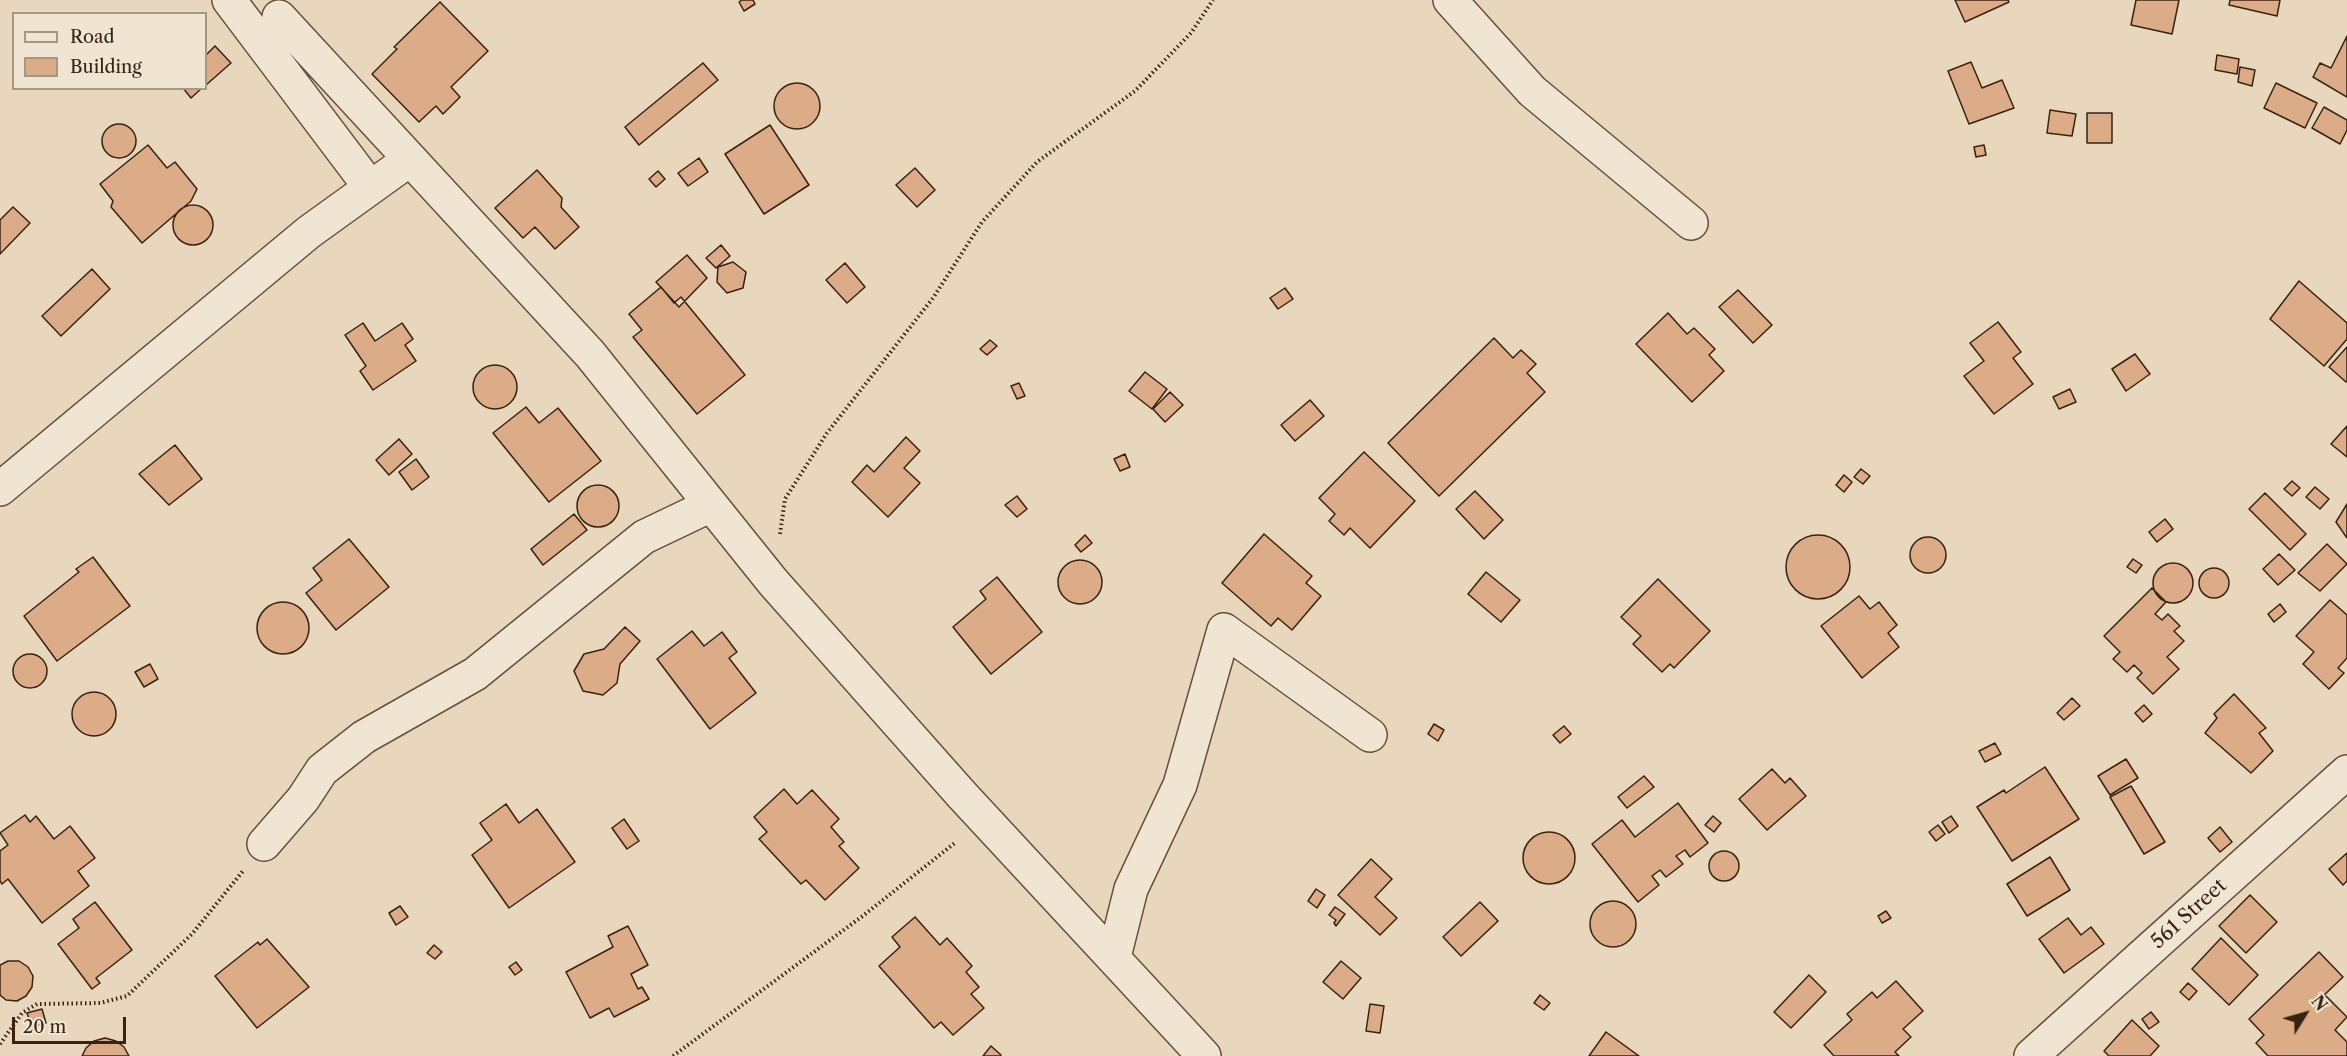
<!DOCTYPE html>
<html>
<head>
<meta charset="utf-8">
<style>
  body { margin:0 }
  #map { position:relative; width:2347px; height:1056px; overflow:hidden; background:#e8d7bc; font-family:"Libre Caslon Text",serif }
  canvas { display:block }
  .legend { position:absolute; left:12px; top:12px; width:195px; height:78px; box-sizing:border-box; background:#f0e5d3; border:2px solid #a79785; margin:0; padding:8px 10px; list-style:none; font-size:18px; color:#3a2210 }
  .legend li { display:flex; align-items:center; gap:12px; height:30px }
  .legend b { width:30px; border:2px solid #a79785 }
  .north { position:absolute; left:2275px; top:984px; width:60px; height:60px; -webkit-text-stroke:4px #f0e5d3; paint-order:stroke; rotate:53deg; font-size:16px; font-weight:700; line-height:24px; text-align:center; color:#3a2210 }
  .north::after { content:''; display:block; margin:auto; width:21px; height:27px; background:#3a2210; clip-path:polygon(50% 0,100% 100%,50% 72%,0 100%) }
  .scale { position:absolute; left:12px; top:1017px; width:114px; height:27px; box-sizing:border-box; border:3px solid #3a2210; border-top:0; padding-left:8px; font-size:18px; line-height:21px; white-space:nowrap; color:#3a2210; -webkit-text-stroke:4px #f0e5d3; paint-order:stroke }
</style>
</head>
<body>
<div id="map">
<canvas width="2347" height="1056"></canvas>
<ul class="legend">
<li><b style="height:8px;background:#f0e5d3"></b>Road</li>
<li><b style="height:16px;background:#dcab88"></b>Building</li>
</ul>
<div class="north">N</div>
<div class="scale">20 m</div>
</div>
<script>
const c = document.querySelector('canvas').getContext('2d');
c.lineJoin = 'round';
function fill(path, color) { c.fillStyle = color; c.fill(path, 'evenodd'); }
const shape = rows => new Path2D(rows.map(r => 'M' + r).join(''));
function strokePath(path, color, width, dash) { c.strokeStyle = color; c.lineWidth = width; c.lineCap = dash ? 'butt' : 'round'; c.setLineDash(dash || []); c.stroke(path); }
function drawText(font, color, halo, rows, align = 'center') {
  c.font = font + ' "Libre Caslon Text",serif'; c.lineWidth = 4.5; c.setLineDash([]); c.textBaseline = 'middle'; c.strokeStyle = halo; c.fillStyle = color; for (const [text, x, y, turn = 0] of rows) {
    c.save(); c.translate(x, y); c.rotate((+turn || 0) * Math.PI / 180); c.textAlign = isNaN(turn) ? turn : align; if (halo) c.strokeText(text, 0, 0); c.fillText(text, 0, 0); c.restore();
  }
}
const building = shape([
  [742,0,753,0,755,4,744,11,739,2,742,0],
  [1955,0,2008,0,2009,2,1965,22,1955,0],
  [2136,0,2179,0,2172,34,2131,25,2136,0],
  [2230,0,2280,0,2277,16,2229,5,2230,0],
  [440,2,488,51,451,87,460,97,443,114,436,106,419,122,372,74,397,49,394,47,440,2],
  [2347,36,2347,97,2313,77,2320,63,2331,68,2347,36],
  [215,46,231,63,206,85,206,55,215,46],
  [2217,55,2239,59,2237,74,2215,70,2217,55],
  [1971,62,1982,88,2002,80,2014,108,1969,124,1948,71,1971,62],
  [703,63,718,80,639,145,625,127,703,63],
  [2240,67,2255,70,2252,86,2238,82,2240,67],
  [2276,83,2317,103,2305,128,2264,108,2276,83],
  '774 106a23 23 0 1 1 46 0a23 23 0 1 1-46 0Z',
  [183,88,202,88,191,98,183,88],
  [2324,107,2347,120,2347,130,2340,144,2312,128,2324,107],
  [2050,110,2076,114,2072,136,2047,133,2050,110],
  [2087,113,2112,113,2112,143,2087,143,2087,113],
  '102 141a17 17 0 1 1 34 0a17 17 0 1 1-34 0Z',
  [770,125,809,185,764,214,725,154,770,125],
  [148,145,167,168,175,162,197,189,191,201,142,243,111,207,113,201,100,184,148,145],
  [1984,145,1986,155,1976,157,1974,147,1984,145],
  [699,158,708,172,688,186,678,173,699,158],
  [915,168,935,190,917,207,896,185,915,168],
  [537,170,562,198,561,207,579,227,555,249,535,227,523,238,495,208,537,170],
  [658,171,665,179,656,187,649,179,658,171],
  '173 225a20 20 0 1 1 40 0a20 20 0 1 1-40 0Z',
  [13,207,30,223,0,254,0,220,13,207],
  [721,245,730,256,716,268,706,258,721,245],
  [687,255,707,278,679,307,656,282,687,255],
  [733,262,746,272,743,288,727,293,717,282,718,267,733,262],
  [845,263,865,287,847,303,826,280,845,263],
  [92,269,110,289,61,336,42,316,92,269],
  [2299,281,2347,323,2347,339,2324,366,2270,319,2299,281],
  [661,287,674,303,681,297,745,375,697,414,633,337,642,330,629,314,661,287],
  [1285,288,1293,299,1278,309,1270,298,1285,288],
  [1738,290,1772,325,1753,343,1719,307,1738,290],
  [1668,313,1687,334,1694,328,1715,349,1709,355,1724,371,1692,402,1636,344,1668,313],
  [1998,322,2021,352,2013,358,2033,384,1994,414,1964,376,1984,361,1970,343,1998,322],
  [363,323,375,341,402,323,413,339,405,345,416,361,373,390,360,371,366,366,345,335,363,323],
  [1494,338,1513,358,1521,350,1536,364,1527,373,1545,392,1439,496,1388,443,1494,338],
  [990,340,997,346,987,355,980,349,990,340],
  [2347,347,2347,381,2346,382,2329,367,2347,347],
  [2135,354,2150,374,2126,391,2112,369,2135,354],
  '473 387a22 22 0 1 1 44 0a22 22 0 1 1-44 0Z',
  [1145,372,1167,389,1152,409,1129,391,1145,372],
  [1019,383,1025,396,1017,399,1011,386,1019,383],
  [2070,389,2076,402,2059,409,2053,397,2070,389],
  [1170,392,1183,405,1165,422,1153,409,1170,392],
  [1310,400,1324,416,1295,441,1281,425,1310,400],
  [526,407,539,423,558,408,601,461,549,502,493,433,526,407],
  [2347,426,2347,457,2331,444,2347,426],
  [906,437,920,451,904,468,920,483,888,517,852,482,867,465,874,472,906,437],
  [399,439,412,454,389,475,376,460,399,439],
  [175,445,202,479,169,505,139,474,175,445],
  [1364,452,1415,501,1370,548,1350,528,1344,535,1329,521,1335,514,1319,498,1364,452],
  [1125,454,1130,467,1120,471,1114,459,1125,454],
  [416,459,429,477,412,490,399,472,416,459],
  [1861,469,1870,476,1863,484,1854,477,1861,469],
  [1844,475,1852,482,1844,492,1836,485,1844,475],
  [2292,481,2300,488,2292,496,2284,489,2292,481],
  '577 506a21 21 0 1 1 42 0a21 21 0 1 1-42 0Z',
  [2315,487,2329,499,2320,509,2306,497,2315,487],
  [1475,491,1503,520,1484,539,1456,509,1475,491],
  [2265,493,2306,534,2290,550,2249,509,2265,493],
  [1017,496,1027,509,1017,517,1005,505,1017,496],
  [2347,504,2347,538,2336,522,2347,504],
  [574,514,587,530,543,565,531,549,574,514],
  [2165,519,2173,529,2157,542,2149,532,2165,519],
  [1264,534,1312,576,1306,583,1321,596,1292,630,1278,618,1271,626,1222,583,1264,534],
  '1786 567a32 32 0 1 1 64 0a32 32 0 1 1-64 0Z',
  [1085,535,1092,543,1081,552,1075,545,1085,535],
  '1910 555a18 18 0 1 1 36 0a18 18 0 1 1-36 0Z',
  [349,539,389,587,336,630,306,593,322,580,313,568,349,539],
  [2327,544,2347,564,2320,591,2298,573,2327,544],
  [2279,554,2295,570,2278,585,2263,569,2279,554],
  [93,557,130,606,57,661,24,616,79,572,76,569,93,557],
  [2133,559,2142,565,2136,573,2127,567,2133,559],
  '1058 582a22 22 0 1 1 44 0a22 22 0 1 1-44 0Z',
  '2153 583a20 20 0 1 1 40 0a20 20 0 1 1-40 0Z',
  '2199 583a15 15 0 1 1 30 0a15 15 0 1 1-30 0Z',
  [1486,572,1520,600,1501,622,1468,594,1486,572],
  [997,577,1042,632,991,674,953,627,986,599,980,591,997,577],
  [1658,579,1710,631,1674,668,1670,664,1662,672,1633,644,1641,636,1621,617,1658,579],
  [2152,588,2166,602,2155,614,2162,620,2168,614,2180,626,2174,631,2184,641,2167,657,2179,669,2153,694,2137,678,2142,673,2134,665,2127,672,2113,659,2120,652,2104,636,2152,588],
  [1859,596,1870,609,1879,602,1897,625,1888,633,1899,647,1862,678,1821,626,1859,596],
  [2330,600,2347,615,2347,658,2338,668,2344,673,2329,689,2303,664,2314,652,2296,636,2330,600],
  '257 628a26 26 0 1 1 52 0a26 26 0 1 1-52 0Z',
  [2280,604,2286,612,2274,622,2268,614,2280,604],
  [625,627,640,641,620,664,617,683,603,695,583,691,574,671,584,654,604,649,625,627],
  [692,631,704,646,722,632,737,652,729,658,756,693,710,729,657,659,692,631],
  '13 671a17 17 0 1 1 34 0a17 17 0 1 1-34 0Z',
  [150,664,158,679,144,687,135,672,150,664],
  '72 714a22 22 0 1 1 44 0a22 22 0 1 1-44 0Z',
  [2234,694,2266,728,2259,733,2273,751,2251,773,2205,733,2217,718,2214,714,2234,694],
  [2072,698,2080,706,2064,720,2057,713,2072,698],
  [2144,705,2152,714,2143,722,2135,713,2144,705],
  [1434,724,1444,730,1438,741,1428,734,1434,724],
  [1564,726,1571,734,1560,743,1553,735,1564,726],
  [1995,743,2001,754,1985,762,1979,751,1995,743],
  [2126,759,2138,778,2110,795,2098,776,2126,759],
  [2045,767,2079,819,2012,861,1977,807,2004,790,2006,793,2045,767],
  [1772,769,1785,783,1790,778,1806,796,1767,830,1739,799,1772,769],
  [1644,776,1654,787,1627,808,1618,797,1644,776],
  [2131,786,2165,842,2144,854,2110,797,2131,786],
  [784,789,797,804,812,790,839,819,831,827,844,842,839,846,859,868,825,900,806,880,801,884,759,839,767,832,754,817,784,789],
  [1678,803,1708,843,1690,857,1685,850,1676,856,1683,864,1666,877,1660,870,1652,876,1659,885,1638,902,1592,844,1622,820,1635,837,1678,803],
  [506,804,519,823,537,809,575,862,509,908,472,855,492,840,480,823,506,804],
  [25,815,30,822,36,816,54,839,70,826,95,858,78,871,89,886,42,923,8,879,2,884,0,881,0,851,8,845,0,833,25,815],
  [1713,816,1721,823,1714,832,1705,825,1713,816],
  [1951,816,1958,826,1949,833,1942,822,1951,816],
  [624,819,639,841,627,849,612,828,624,819],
  [1938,825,1945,834,1936,841,1929,832,1938,825],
  [2220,827,2232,842,2220,852,2208,838,2220,827],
  '1523 858a26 26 0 1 1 52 0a26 26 0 1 1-52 0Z',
  '1709 866a15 15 0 1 1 30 0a15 15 0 1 1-30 0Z',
  [2347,853,2347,881,2343,885,2329,869,2347,853],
  [2050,857,2070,890,2027,916,2007,884,2050,857],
  [1371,859,1392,879,1375,897,1397,918,1380,935,1338,895,1371,859],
  [1316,889,1325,895,1317,908,1308,901,1316,889],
  [2250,895,2277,922,2246,953,2219,926,2250,895],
  '1590 924a23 23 0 1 1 46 0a23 23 0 1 1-46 0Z',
  [95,902,132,950,96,978,100,983,92,989,58,944,79,928,73,919,95,902],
  [1480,902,1498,921,1461,956,1443,937,1480,902],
  [400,906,408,917,396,925,389,913,400,906],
  [1335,907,1345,914,1336,926,1334,923,1336,920,1329,915,1335,907],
  [1886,911,1891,918,1882,923,1878,916,1886,911],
  [915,917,940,945,947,938,972,966,966,972,979,987,971,994,984,1008,953,1035,941,1022,934,1028,879,966,900,947,892,937,915,917],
  [2068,918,2081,935,2091,927,2104,944,2064,973,2039,939,2068,918],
  [628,926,648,965,631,974,638,989,642,987,649,999,614,1017,609,1008,590,1018,566,972,613,947,608,936,628,926],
  [2221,938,2258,975,2229,1005,2192,969,2221,938],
  [267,939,309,987,257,1028,215,976,258,942,260,945,267,939],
  [434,945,442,952,435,959,427,953,434,945],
  [2319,952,2343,977,2318,1001,2319,1003,2326,996,2347,1017,2335,1030,2347,1042,2347,1056,2268,1056,2256,1043,2264,1035,2249,1019,2319,952],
  [8,961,19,961,28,967,33,976,32,987,26,996,17,1001,6,1000,0,995,0,965,8,961],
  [1341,961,1361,978,1343,999,1323,982,1341,961],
  [516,962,522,970,515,975,509,967,516,962],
  [1809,975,1826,992,1791,1028,1774,1012,1809,975],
  [1896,981,1923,1011,1903,1029,1911,1037,1895,1052,1899,1056,1834,1056,1824,1045,1852,1020,1847,1014,1872,992,1877,998,1896,981],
  [2188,983,2197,991,2189,1000,2180,992,2188,983],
  [1540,995,1550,1003,1544,1010,1534,1003,1540,995],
  [1370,1004,1384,1006,1380,1033,1366,1031,1370,1004],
  [42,1009,46,1023,32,1027,27,1013,42,1009],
  [2151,1012,2159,1022,2149,1029,2142,1019,2151,1012],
  [2132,1020,2159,1046,2150,1056,2109,1056,2104,1051,2132,1020],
  [1606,1032,1639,1056,1589,1056,1606,1032],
  [105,1038,116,1041,124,1047,129,1056,82,1056,86,1048,94,1041,105,1038],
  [991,1046,1001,1055,1000,1056,983,1056,991,1046]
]);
const path = shape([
  [780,534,785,499,827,433,933,298,982,222,1037,162,1135,91,1191,33,1213,0],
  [0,1044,22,1013,37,1004,100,1003,127,996,192,934,243,871],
  [673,1056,864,915,956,842]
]);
const minor = shape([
  [229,0,370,187],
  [1450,0,1532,91,1691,223],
  [279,17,590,354,773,582,962,795,1204,1056],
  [0,489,309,232,409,160],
  [264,844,303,799,322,770,364,737,475,674,644,537,711,505],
  [1114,957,1131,889,1180,785,1224,630,1370,735],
  [2031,1056,2347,772]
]);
const streetNames = [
  ["561 Street",2189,914,-42]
];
fill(building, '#dcab88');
strokePath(building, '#3a2210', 1.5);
strokePath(minor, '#664f3b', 36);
strokePath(path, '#3a2210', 4, [1.5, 3]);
strokePath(minor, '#f0e5d3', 33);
drawText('20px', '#3a2210', '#f0e5d3', streetNames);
</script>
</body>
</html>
